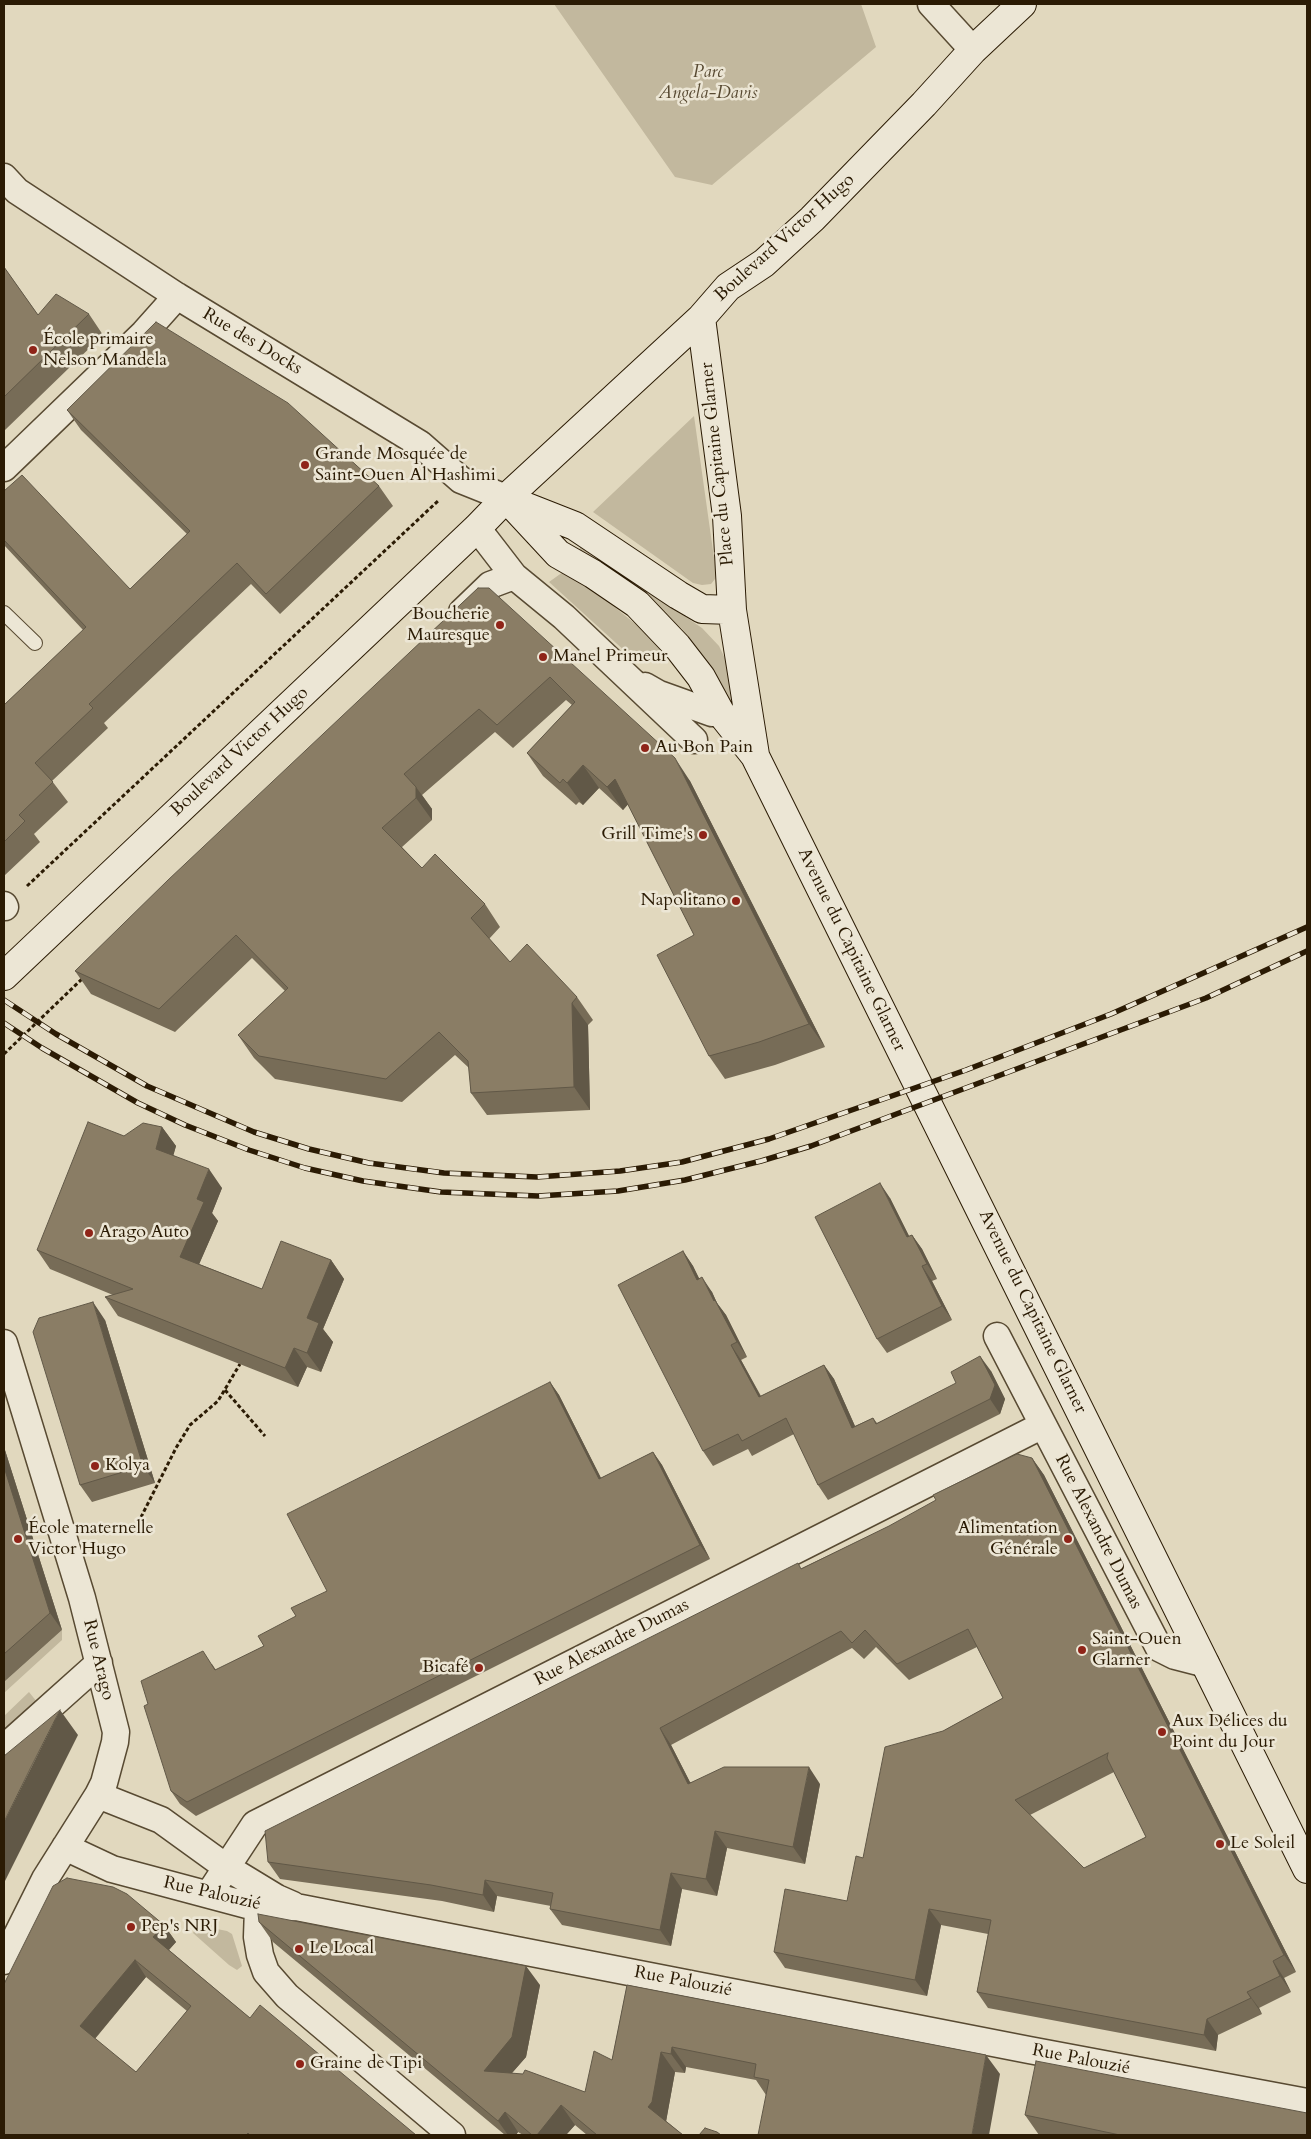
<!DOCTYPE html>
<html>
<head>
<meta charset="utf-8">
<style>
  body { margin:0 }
  #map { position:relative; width:1311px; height:2139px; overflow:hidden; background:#e1d8be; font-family:Cardo,serif }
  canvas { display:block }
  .frame { position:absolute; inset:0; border:5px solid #2b1b04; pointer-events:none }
</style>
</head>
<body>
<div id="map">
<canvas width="1311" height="2139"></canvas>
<div class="frame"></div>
</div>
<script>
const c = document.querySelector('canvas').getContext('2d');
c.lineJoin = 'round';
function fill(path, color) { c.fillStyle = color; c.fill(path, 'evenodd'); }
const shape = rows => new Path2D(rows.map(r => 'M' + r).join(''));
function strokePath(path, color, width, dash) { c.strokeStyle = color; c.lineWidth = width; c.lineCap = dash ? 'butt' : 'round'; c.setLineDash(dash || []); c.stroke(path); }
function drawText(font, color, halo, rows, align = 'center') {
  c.font = font + ' Cardo,serif'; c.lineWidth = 5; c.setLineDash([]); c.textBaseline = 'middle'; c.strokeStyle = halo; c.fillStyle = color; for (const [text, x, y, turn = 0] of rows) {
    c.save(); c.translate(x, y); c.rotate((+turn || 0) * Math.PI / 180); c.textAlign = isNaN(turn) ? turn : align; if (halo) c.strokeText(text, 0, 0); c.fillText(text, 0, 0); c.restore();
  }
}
const green = shape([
  [554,4,861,4,876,47,712,185,675,177],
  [694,416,716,572,715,579,711,584,702,585,693,583,593,512],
  [581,546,702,628,719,646,731,671,733,699,728,701,706,660,682,629,647,598,579,550],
  [563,572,579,578,655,640,665,654,638,663,549,582],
  [62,1630,62,1640,4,1693,4,1682],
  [29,1692,37,1702,5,1731,4,1716],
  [197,1925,227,1931,232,1934,242,1966,237,1970,229,1965,193,1933]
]);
const path = shape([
  [27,886,439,500],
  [4,1054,83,978],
  [225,1390,265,1436],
  [135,1529,176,1448,190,1425,218,1401,240,1364]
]);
const lane = shape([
  [4,613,35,643]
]);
const street = shape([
  [931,4,973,50],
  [4,177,17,191,177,296,420,444,461,480,506,498],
  [4,468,144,333,177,296],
  [477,528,514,576,564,617,694,740],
  [462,612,490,585,514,576],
  [645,686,659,694,712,713,720,712],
  [4,905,5,907],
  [997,1336,1159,1648,1175,1656,1206,1664],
  [4,1343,82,1598,116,1732,115,1742,104,1783,98,1795,45,1879,4,1961],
  [4,1748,99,1663],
  [98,1795,161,1820,226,1867,277,1898,293,1905],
  [65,1847,112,1869,258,1908,296,1907,1029,2050,1307,2102],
  [209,1894,255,1824,1043,1425],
  [258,1908,257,1937,260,1955,266,1972,287,1996,452,2135]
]);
const secondary = shape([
  [701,318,727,516,732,610,755,755],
  [506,498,558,554,593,574,637,604,677,646,701,677,720,712,755,756,1307,1869],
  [514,502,575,526,678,595,702,609,732,610],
  [4,976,477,528,506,498,701,318,728,287,764,263,812,219,924,104,973,50,1022,4]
]);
const rail = shape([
  [4,1000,56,1034,147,1086,254,1132,309,1149,369,1163,444,1173,537,1177,620,1171,682,1162,769,1139,966,1070,1111,1014,1307,927],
  [4,1023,42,1048,138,1103,185,1125,249,1150,305,1168,363,1181,441,1192,538,1196,618,1191,685,1180,761,1161,811,1146,1206,998,1307,951]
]);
const wall = shape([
  [4,267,38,315,89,314,103,335,4,431],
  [67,410,379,486,393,506,280,614,251,584,104,723,108,728,52,781,68,802,34,834,40,842,4,876,4,705,83,630,4,545,4,491,130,589,187,534,81,430],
  [478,588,690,781,825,1047,775,1065,725,1079,709,1056,694,935,628,804,623,810,599,788,583,805,579,802,576,805,543,776,527,753,572,705,566,700,513,748,495,732,422,795,432,809,432,820,402,847,422,868,485,904,500,927,489,939,510,962,577,997,593,1020,588,1025,590,1110,487,1115,471,1093,469,1068,455,1055,402,1102,275,1079,254,1058,238,1035,285,991,252,958,175,1032,91,994,75,971],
  [162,1127,176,1146,173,1155,222,1188,212,1213,218,1221,199,1264,262,1289,331,1260,344,1279,323,1329,333,1342,321,1372,307,1367,298,1387,118,1316,105,1297,113,1295,50,1269,37,1250,124,1136],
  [890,1198,909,1236,912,1235,922,1249,937,1279,932,1281,952,1320,887,1353,877,1339],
  [683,1251,693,1266,699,1279,712,1292,717,1303,726,1315,747,1357,741,1360,761,1396,824,1365,834,1379,855,1426,873,1418,877,1423,991,1371,1005,1399,1000,1414,828,1500,818,1485,794,1434,752,1456,748,1449,713,1466,703,1451],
  [105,1320,155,1483,92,1502,80,1485],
  [550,1382,559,1395,601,1478,653,1452,662,1465,710,1559,196,1816,180,1804,171,1791,212,1664,216,1670,264,1646,296,1616,327,1591],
  [4,1447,62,1630,4,1682],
  [1032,1458,1044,1475,1296,1972,1284,1978,1291,1992,1259,2008,1262,2014,1218,2035,1216,2051,988,2008,977,1992,988,1934,941,1925,927,1996,785,1968,774,1952,847,1901,863,1858,943,1731,1003,1698,977,1647,909,1680,876,1647,864,1659,852,1648,671,1745,690,1782,820,1784,805,1864,727,1848,717,1896,682,1889,671,1946,562,1925,550,1909,551,1906,497,1896,494,1912,442,1901,280,1879,268,1862,802,1568],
  [1114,1772,1146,1837,1084,1868,1030,1815],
  [259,1922,540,1985,526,2057,512,2073,585,2092,612,2060,627,1985,1000,2074,766,2095,756,2080,686,2067,685,2073,675,2072,666,2121,683,2135,587,2135,575,2125,566,2135,523,2135,518,2132,516,2135,505,2135,273,1942],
  [164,1925,176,1942,169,1950,250,2018,416,2135,4,2135,4,1984],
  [146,1977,187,2011,136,2072,95,2039],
  [1025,2115,1307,2135,1039,2135]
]);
const shadedWall = shape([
  [675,758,690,781,825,1047,809,1024],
  [583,765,599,788,583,805,567,783],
  [615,779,631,801,623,810,607,787],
  [416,787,432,809,432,820,416,798],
  [572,1003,588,1025,590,1110,574,1087],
  [162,1127,176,1146,170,1168,156,1149],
  [209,1169,222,1188,212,1213,218,1221,194,1276,180,1257,197,1199],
  [880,1183,890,1198,917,1252,907,1237],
  [912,1235,922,1249,937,1279,927,1264],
  [683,1251,693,1266,707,1294,697,1280],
  [331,1260,344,1279,323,1329,333,1342,321,1372,307,1353,307,1318],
  [922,1266,932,1281,952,1320,942,1306],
  [702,1277,712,1292,717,1303,726,1315,747,1357,737,1342,714,1301],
  [93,1302,105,1320,155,1483,143,1466],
  [731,1345,741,1360,769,1412,759,1397],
  [294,1348,307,1367,298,1387,285,1368],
  [980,1356,991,1371,1005,1399,1000,1414,990,1399],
  [824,1365,834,1379,862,1442,852,1428],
  [550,1382,559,1395,608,1492,599,1479],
  [4,1447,62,1630,50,1613,4,1467],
  [653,1452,662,1465,710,1559,700,1545],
  [1032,1458,1044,1475,1296,1972,1284,1955],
  [60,1710,78,1735,4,1883,4,1822],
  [660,1728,671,1745,699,1800,688,1784],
  [809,1767,820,1784,805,1864,793,1847],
  [715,1831,727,1848,717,1896,706,1879],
  [671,1873,682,1889,671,1946,660,1930],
  [485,1880,497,1896,494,1912,483,1895],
  [929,1909,941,1925,927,1996,915,1980],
  [164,1925,176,1942,165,1954,153,1937],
  [135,1960,146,1977,91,2043,80,2026],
  [1273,1961,1284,1978,1291,1992,1280,1976],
  [526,1966,540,1985,526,2057,497,2090,484,2071],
  [1247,1992,1259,2008,1262,2014,1251,1998],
  [1207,2019,1218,2035,1216,2051,1204,2035],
  [672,2047,686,2067,685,2073,671,2054],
  [661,2052,675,2072,666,2122,648,2107],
  [986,2055,1000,2074,989,2135,972,2135],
  [561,2105,575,2125,566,2135,537,2135],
  [505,2112,518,2132,516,2135,508,2135,498,2121]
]);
const building = shape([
  [4,267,38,315,56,294,89,314,4,397,4,267],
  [156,322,288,403,379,486,266,594,237,563,89,704,93,708,35,763,53,782,19,815,25,821,4,842,4,705,86,627,4,540,4,491,22,475,130,589,190,531,67,410,156,322],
  [478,588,489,588,675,758,809,1024,759,1042,709,1056,657,955,694,935,615,779,607,787,583,765,567,783,563,779,560,783,527,753,575,702,550,677,497,725,479,709,404,774,416,787,416,798,382,828,422,868,435,854,485,904,471,918,510,962,527,944,577,997,572,1003,574,1087,471,1093,468,1061,439,1032,386,1079,259,1056,238,1035,288,988,236,935,159,1009,75,971,168,880,478,588],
  [88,1122,124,1136,143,1123,162,1127,156,1149,209,1169,197,1199,204,1202,180,1257,262,1289,281,1241,331,1260,307,1318,319,1323,307,1353,294,1348,285,1368,105,1297,133,1289,37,1250,88,1122],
  [880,1183,907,1237,912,1235,927,1264,922,1266,942,1306,877,1339,815,1217,880,1183],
  [683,1251,697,1280,702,1277,714,1301,715,1300,737,1342,731,1345,759,1397,824,1365,852,1428,873,1418,876,1424,956,1383,951,1372,980,1356,995,1385,990,1399,818,1485,786,1418,742,1441,738,1434,703,1451,618,1285,683,1251],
  [93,1302,143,1466,80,1485,33,1332,39,1318,93,1302],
  [550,1382,599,1479,653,1452,700,1545,187,1802,171,1791,144,1706,148,1704,141,1681,203,1651,215,1670,264,1646,258,1636,296,1616,291,1608,327,1591,287,1514,550,1382],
  [1017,1454,1032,1458,1284,1955,1273,1961,1280,1976,1247,1992,1251,1998,1207,2019,1204,2035,977,1992,991,1920,929,1909,915,1980,774,1952,785,1889,847,1901,856,1856,863,1858,885,1747,943,1731,1003,1698,968,1629,897,1664,865,1630,852,1643,841,1631,660,1728,688,1784,724,1767,809,1767,793,1847,715,1831,706,1879,671,1873,660,1930,550,1909,553,1893,485,1880,483,1895,431,1885,268,1862,265,1831,798,1563,801,1569,889,1526,936,1500,933,1495,1017,1454],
  [1108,1753,1107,1758,1146,1837,1084,1868,1015,1800,1108,1753],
  [4,1467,50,1613,4,1654,4,1467],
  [60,1710,31,1767,4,1822,4,1756,60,1710],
  [67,1878,113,1887,127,1894,164,1925,153,1937,250,2018,260,2005,416,2135,250,2135,248,2133,246,2135,4,2135,4,1984,53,1886,67,1878],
  [135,1960,191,2006,136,2072,80,2026,135,1960],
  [258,1914,526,1966,512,2037,484,2071,523,2074,525,2070,585,2092,594,2051,612,2060,627,1985,986,2055,972,2135,758,2135,769,2080,754,2077,756,2064,672,2047,671,2054,661,2052,652,2102,648,2107,683,2135,597,2135,561,2105,537,2135,532,2135,505,2112,498,2121,259,1922,258,1914],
  [1036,2061,1307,2113,1307,2135,1120,2135,1025,2115,1036,2061],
  [705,2128,717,2132,721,2135,699,2135,705,2128]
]);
const markers = [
  [33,350,5,"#8f2418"],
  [305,465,5,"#8f2418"],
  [500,625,5,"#8f2418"],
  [543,657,5,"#8f2418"],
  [645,748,5,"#8f2418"],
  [703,835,5,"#8f2418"],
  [736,901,5,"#8f2418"],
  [89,1233,5,"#8f2418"],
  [95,1466,5,"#8f2418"],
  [18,1539,5,"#8f2418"],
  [1068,1539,5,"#8f2418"],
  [1082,1650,5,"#8f2418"],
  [479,1668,5,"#8f2418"],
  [1162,1732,5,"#8f2418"],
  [1220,1844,5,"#8f2418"],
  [131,1927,5,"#8f2418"],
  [299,1949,5,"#8f2418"],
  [300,2064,5,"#8f2418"]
];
const parkNames = [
  ["Parc",708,73],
  ["Angela-Davis",708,94]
];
const streetNames = [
  ["Boulevard Victor Hugo",785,238,-42],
  ["Rue des Docks",252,342,31],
  ["Place du Capitaine Glarner",718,464,-96],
  ["Boulevard Victor Hugo",240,752,-43],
  ["Avenue du Capitaine Glarner",851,950,64],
  ["Avenue du Capitaine Glarner",1032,1312,64],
  ["Rue Alexandre Dumas",1098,1532,63],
  ["Rue Alexandre Dumas",612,1643,-27],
  ["Rue Arago",98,1660,76],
  ["Rue Palouzié",212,1894,13],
  ["Rue Palouzié",683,1982,11],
  ["Rue Palouzié",1081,2060,11]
];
const poiNames = [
  ["École primaire",43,340],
  ["Nelson Mandela",43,361],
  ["Grande Mosquée de",315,455],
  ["Saint-Ouen Al Hashimi",315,476],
  ["Boucherie",490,615,"right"],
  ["Mauresque",490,636,"right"],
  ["Manel Primeur",553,657],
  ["Au Bon Pain",655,748],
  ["Grill Time's",693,835,"right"],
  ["Napolitano",726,901,"right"],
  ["Arago Auto",99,1233],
  ["Kolya",105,1466],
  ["École maternelle",28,1529],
  ["Victor Hugo",28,1550],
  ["Alimentation",1058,1529,"right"],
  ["Générale",1058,1550,"right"],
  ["Saint-Ouen",1092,1640],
  ["Glarner",1092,1661],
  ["Bicafé",469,1668,"right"],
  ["Aux Délices du",1172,1722],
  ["Point du Jour",1172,1743],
  ["Le Soleil",1230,1844],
  ["Pep's NRJ",141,1927],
  ["Le Local",309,1949],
  ["Graine de Tipi",310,2064]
];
fill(green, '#c2b89e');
strokePath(lane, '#584a32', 16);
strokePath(street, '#584a32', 29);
strokePath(secondary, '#2b1b04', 30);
strokePath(path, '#2b1b04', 3, [4, 2.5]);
strokePath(lane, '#ece6d5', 14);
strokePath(street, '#ece6d5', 26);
strokePath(secondary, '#ece6d5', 28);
strokePath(rail, '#2b1b04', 5.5);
strokePath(rail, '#ece6d5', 4, [11]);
fill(wall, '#776c57');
fill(shadedWall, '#615847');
fill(building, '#8a7d65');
strokePath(building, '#615847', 1);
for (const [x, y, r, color] of markers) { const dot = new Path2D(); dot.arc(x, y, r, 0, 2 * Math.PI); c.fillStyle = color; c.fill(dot); strokePath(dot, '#ece6d5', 2); }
drawText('italic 18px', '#584a32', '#ece6d5', parkNames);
drawText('18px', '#2b1b04', '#ece6d5', streetNames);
drawText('18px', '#2b1b04', '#ece6d5', poiNames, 'left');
</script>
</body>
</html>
